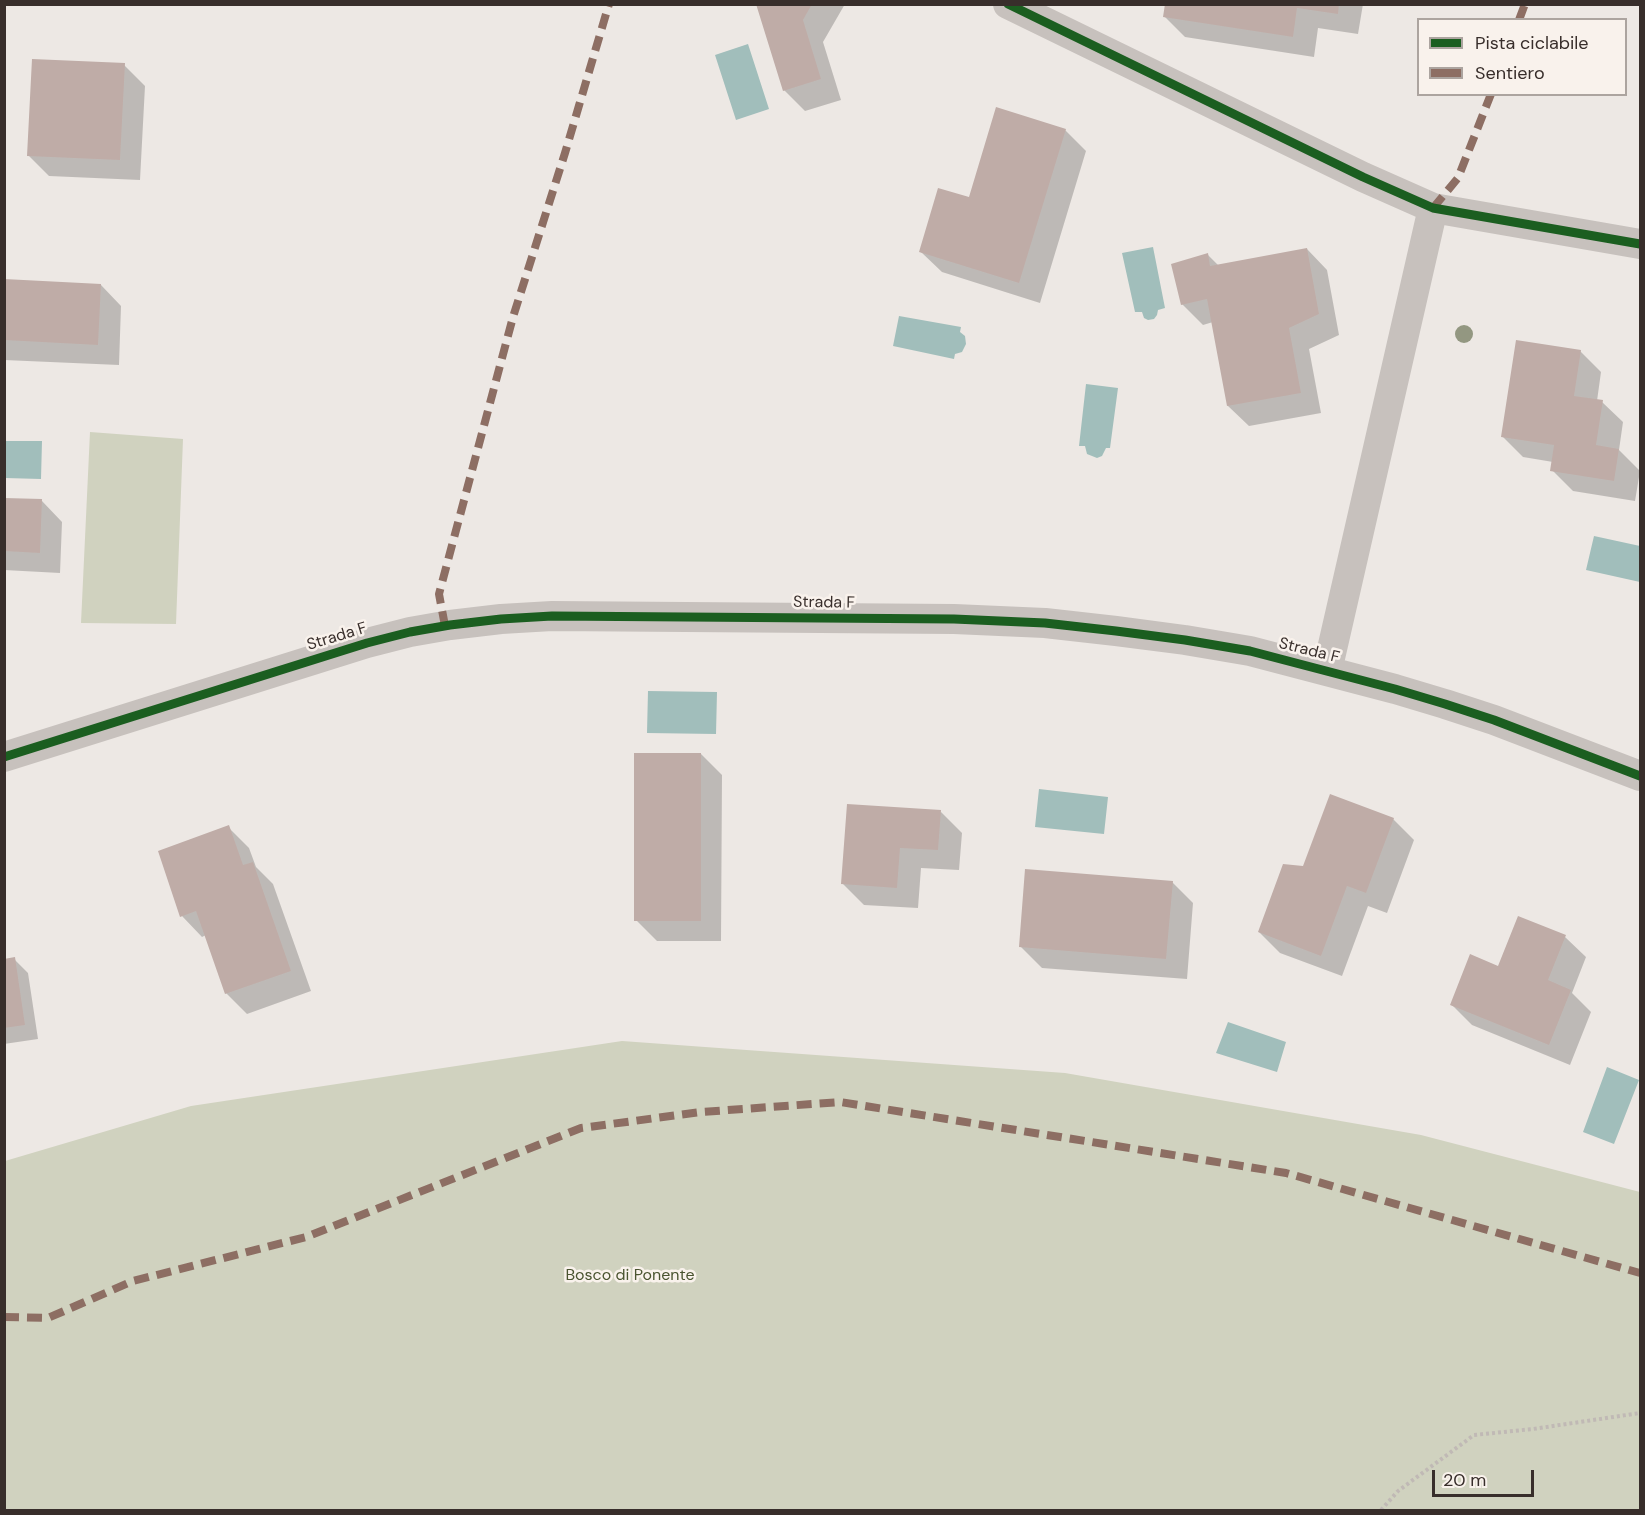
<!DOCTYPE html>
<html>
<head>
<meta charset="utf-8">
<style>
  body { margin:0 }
  #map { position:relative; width:1645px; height:1515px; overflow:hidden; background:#ede8e4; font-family:"DM Sans",sans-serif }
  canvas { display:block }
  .frame { position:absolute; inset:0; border:6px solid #382e2b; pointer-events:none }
  .legend { position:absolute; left:1417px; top:18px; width:210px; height:78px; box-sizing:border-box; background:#f9f2ec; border:2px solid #aca49f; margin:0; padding:8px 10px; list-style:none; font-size:18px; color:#382e2b }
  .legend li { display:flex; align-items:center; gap:12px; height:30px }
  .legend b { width:30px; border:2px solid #aca49f }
  .scale { position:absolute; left:1432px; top:1470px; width:102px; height:27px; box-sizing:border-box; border:3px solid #382e2b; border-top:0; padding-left:8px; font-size:18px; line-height:21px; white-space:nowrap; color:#382e2b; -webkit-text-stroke:4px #f9f2ec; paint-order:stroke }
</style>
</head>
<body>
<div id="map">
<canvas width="1645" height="1515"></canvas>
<div class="frame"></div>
<ul class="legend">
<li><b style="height:8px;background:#1b5e20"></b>Pista ciclabile</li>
<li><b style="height:8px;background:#8d6e63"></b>Sentiero</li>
</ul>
<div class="scale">20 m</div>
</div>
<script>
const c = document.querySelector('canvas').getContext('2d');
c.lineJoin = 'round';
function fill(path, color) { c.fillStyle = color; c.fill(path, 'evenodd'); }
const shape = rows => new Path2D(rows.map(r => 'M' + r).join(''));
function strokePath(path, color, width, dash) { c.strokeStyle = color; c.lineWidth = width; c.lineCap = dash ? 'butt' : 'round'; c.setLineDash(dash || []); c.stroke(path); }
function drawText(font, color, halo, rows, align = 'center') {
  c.font = font + ' "DM Sans",sans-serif'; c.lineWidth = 5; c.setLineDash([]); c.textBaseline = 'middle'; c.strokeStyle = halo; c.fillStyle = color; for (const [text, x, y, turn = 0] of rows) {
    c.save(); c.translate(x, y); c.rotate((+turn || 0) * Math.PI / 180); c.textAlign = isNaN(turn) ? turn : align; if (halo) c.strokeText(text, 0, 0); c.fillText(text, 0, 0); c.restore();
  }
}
const green = shape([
  [90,432,183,439,176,624,81,623],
  [622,1041,1065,1073,1421,1135,1640,1192,1640,1510,5,1510,5,1161,191,1106]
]);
const water = shape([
  [748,44,769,109,736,120,715,55],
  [1153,247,1165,308,1158,310,1157,315,1154,319,1148,320,1144,318,1142,312,1135,312,1122,253],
  [899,316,961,327,960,332,965,336,966,344,962,352,955,354,954,359,893,346],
  [1086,384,1118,388,1110,448,1106,448,1102,456,1097,458,1087,454,1085,446,1079,446],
  [5,441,42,441,41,479,5,478],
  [1594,536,1640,546,1640,582,1586,570],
  [648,691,717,692,716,734,647,733],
  [1039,789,1108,797,1104,834,1035,827],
  [1228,1022,1286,1042,1277,1072,1216,1053],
  [1607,1067,1639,1080,1614,1144,1583,1132]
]);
const shadow = shape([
  [758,4,845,4,823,42,841,100,805,111,784,90],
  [1166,4,1363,4,1358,34,1318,28,1314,57,1185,37,1164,16],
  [124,65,145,86,140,180,49,176,28,155],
  [1065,130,1086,151,1040,303,942,272,921,252,970,199],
  [1307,249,1327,270,1339,335,1309,349,1321,413,1249,426,1228,406,1213,322,1203,325,1182,304,1207,254,1219,266],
  [4,280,101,285,121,306,119,365,4,360],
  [1580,351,1601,372,1597,401,1602,402,1623,422,1619,450,1640,471,1635,501,1573,491,1552,470,1553,462,1523,457,1502,436],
  [4,499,42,501,62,522,60,573,4,570],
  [701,754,722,775,721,941,657,941,636,920],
  [941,812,962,833,959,870,921,868,918,908,864,905,843,884],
  [1393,819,1414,840,1387,913,1368,906,1342,976,1280,953,1259,932,1304,867],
  [228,827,249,848,256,867,273,884,311,991,247,1014,226,993,206,935,202,937,182,916],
  [1172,882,1193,903,1187,979,1042,968,1021,947],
  [1565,937,1586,957,1572,993,1591,1012,1570,1065,1472,1025,1451,1004,1499,968],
  [14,959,28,973,38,1039,4,1044,4,960]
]);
const building = shape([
  [756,4,812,4,803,20,821,79,783,91],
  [1165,4,1339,4,1338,14,1297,8,1293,37,1163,17],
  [32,59,125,63,120,160,27,156],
  [996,107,1066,129,1019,283,919,252,938,188,969,197],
  [1307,248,1319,314,1289,328,1301,393,1227,406,1207,299,1181,305,1171,264,1208,253,1210,266],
  [4,279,101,284,98,345,4,340],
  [1516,340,1581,350,1574,396,1603,400,1596,445,1619,449,1614,481,1550,471,1554,445,1501,437],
  [4,498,42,499,40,553,4,551],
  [634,753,701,753,701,921,634,921],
  [1330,794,1394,818,1366,893,1347,886,1321,956,1258,932,1283,864,1303,866],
  [847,804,941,810,938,850,900,848,897,888,841,884],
  [229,825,243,865,253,862,291,971,225,994,196,911,180,917,158,851],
  [1025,869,1173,881,1166,959,1019,947],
  [1518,916,1566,935,1548,980,1571,990,1549,1045,1450,1005,1470,954,1498,966],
  [15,957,25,1025,4,1028,4,959]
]);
const path = shape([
  [1381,1510,1398,1491,1474,1435,1533,1429,1640,1413]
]);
const street = shape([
  [1008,4,1363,177,1433,208,1640,244],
  [1327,671,1433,208],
  [4,757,367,643,410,632,450,625,501,619,552,616,954,619,1045,623,1116,631,1185,640,1250,651,1395,689,1445,704,1494,720,1640,776]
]);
const quiet = shape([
  [1519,20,1525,4],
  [1433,208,1458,178,1491,94],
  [445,626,439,594,513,317,565,153,609,4],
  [4,1317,48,1318,133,1281,306,1237,581,1128,701,1112,840,1102,1286,1173,1640,1273]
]);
const cycleway = shape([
  [1008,4,1363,177,1433,208,1640,244],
  [4,757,367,643,410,632,450,625,501,619,552,616,954,619,1045,623,1116,631,1185,640,1250,651,1395,689,1445,704,1494,720,1640,776]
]);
const trees = [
  [1464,334]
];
const streetNames = [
  ["Strada F",824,603,1],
  ["Strada F",337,637,-17],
  ["Strada F",1309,651,14]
];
const parkNames = [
  ["Bosco di Ponente",630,1276]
];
fill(green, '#d0d2bf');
fill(water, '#a1bebb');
fill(shadow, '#0003');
fill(building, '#bfaca7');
strokePath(path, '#c0b9b5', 4, [3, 3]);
strokePath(street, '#c7c1bd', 30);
strokePath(quiet, '#8d6e63', 8, [15, 8]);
strokePath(cycleway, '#1b5e20', 9);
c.fillStyle = '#939781';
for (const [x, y] of trees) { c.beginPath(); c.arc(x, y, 9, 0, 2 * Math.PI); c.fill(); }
drawText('16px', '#382e2b', '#f9f2ec', streetNames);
drawText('16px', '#4a5430', '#f9f2ec', parkNames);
</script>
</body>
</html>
